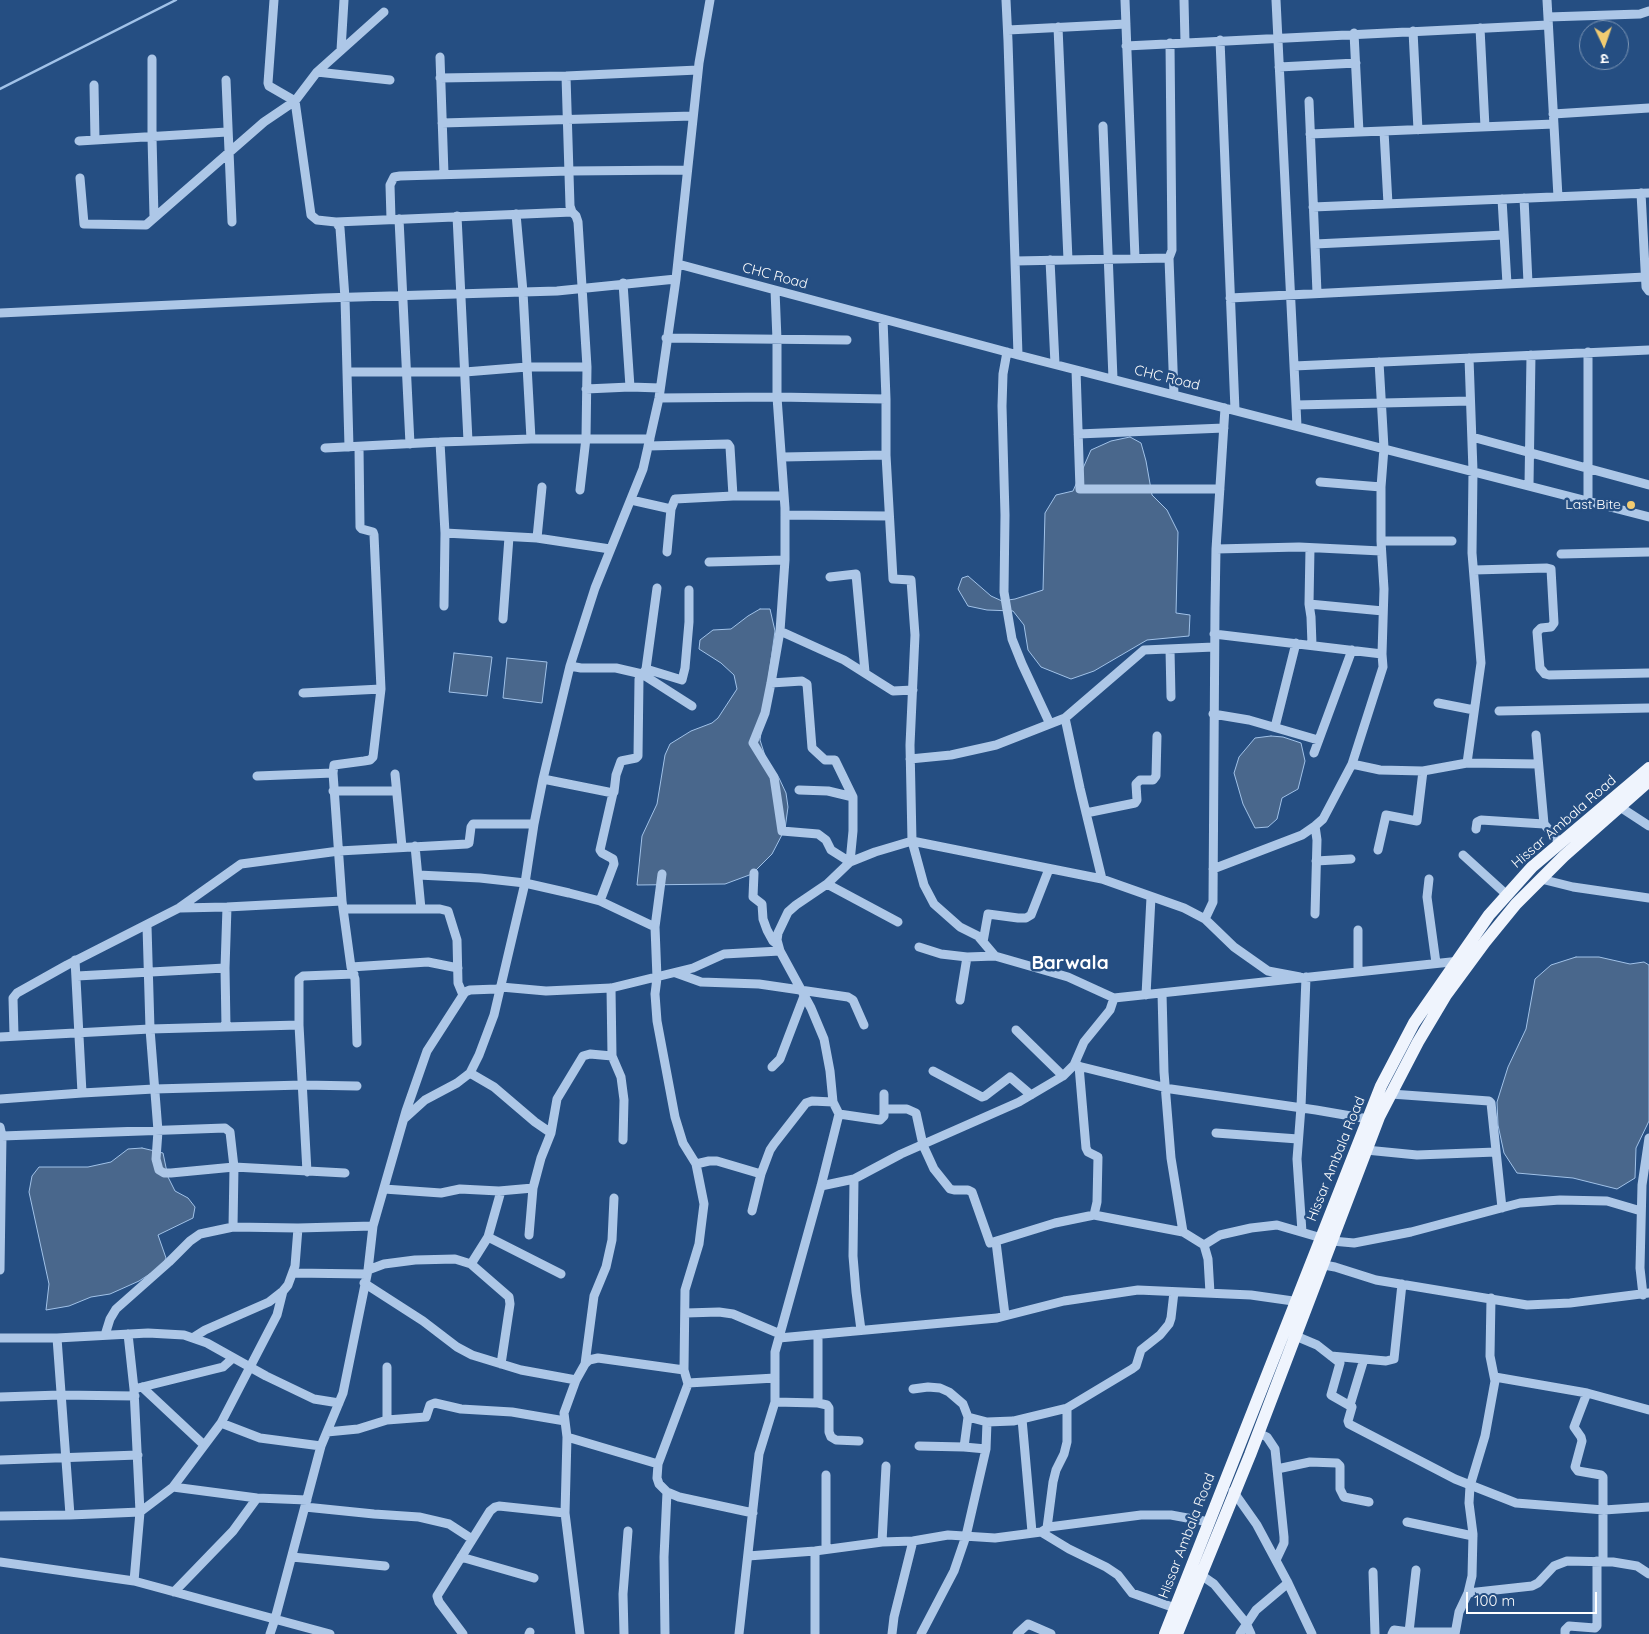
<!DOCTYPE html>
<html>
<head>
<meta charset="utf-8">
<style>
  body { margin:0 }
  #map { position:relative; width:1649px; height:1634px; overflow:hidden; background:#254e82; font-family:Quicksand,"Noto Sans Devanagari",sans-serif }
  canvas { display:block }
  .north { position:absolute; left:1579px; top:20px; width:50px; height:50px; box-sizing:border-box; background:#254e82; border:1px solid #7c95b4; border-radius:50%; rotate:177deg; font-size:14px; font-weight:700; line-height:20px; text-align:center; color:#fff }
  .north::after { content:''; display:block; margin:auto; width:18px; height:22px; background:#f1cb71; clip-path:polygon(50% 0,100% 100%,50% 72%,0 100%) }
  .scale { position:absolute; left:1466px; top:1592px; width:131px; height:22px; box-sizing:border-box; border:2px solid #fff; border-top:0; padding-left:6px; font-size:15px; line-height:18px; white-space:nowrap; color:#fff; -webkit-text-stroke:4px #254e82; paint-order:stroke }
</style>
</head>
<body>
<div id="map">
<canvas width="1649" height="1634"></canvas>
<div class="north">उ</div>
<div class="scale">100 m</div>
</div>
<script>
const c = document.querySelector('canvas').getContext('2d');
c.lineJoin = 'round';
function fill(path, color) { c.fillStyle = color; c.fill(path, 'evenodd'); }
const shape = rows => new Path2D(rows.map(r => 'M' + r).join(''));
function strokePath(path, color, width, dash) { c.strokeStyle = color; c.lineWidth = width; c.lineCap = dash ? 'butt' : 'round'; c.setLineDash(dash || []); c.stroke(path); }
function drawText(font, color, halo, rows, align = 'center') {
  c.font = font + ' Quicksand,sans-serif'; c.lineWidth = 5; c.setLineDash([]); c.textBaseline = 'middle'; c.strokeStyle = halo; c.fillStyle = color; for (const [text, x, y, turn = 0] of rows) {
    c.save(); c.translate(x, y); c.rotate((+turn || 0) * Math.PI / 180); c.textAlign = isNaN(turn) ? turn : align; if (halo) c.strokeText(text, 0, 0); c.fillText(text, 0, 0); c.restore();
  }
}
const water = shape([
  [1130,437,1141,443,1146,461,1152,495,1167,510,1178,532,1176,613,1190,615,1189,636,1147,640,1094,671,1071,679,1041,667,1028,650,1024,625,1013,611,987,610,968,606,958,589,962,578,968,576,991,596,1002,601,1015,599,1043,590,1045,513,1056,495,1073,491,1091,450,1111,441,1130,437],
  [760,609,770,609,775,631,760,740,766,759,779,778,786,793,788,807,785,829,772,854,752,874,725,884,637,885,642,836,657,804,665,755,670,744,691,731,712,723,718,718,737,689,734,675,721,663,699,649,700,640,713,630,731,629,748,616,760,609],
  [454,653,492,657,487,696,449,692,454,653],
  [507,658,547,662,542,703,503,698,507,658],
  [1271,736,1283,737,1301,743,1305,761,1298,789,1282,798,1277,819,1268,827,1255,828,1243,804,1234,773,1239,757,1255,738,1271,736],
  [1576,957,1599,957,1630,964,1644,962,1649,965,1649,1121,1636,1148,1635,1178,1617,1189,1573,1178,1517,1173,1504,1153,1498,1125,1497,1102,1508,1067,1526,1029,1535,979,1551,965,1576,957],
  [142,1148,163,1153,168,1177,175,1191,188,1198,195,1207,193,1218,158,1235,166,1258,162,1266,139,1281,110,1294,91,1297,69,1306,46,1310,49,1284,29,1192,32,1176,39,1167,88,1167,111,1162,128,1149,142,1148]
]);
const stream = shape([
  [0,89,176,0]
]);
const minor = shape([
  [274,0,268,83,269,86,295,101,311,215,317,220,336,222,340,228,345,298,349,447],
  [1006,0,1008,41,1018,355],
  [1125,0,1135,258],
  [1184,0,1185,42],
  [1276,0,1297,426],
  [1547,0,1558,197],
  [1548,17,1640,14,1649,11],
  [1058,27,1068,260],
  [1480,28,1485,127],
  [1008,30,1126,24],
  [1413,31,1418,130],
  [1354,33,1359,132],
  [1220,40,1235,410],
  [1126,46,1548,25],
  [341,50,344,0],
  [440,57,444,174],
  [152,59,152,137,154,217],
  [1279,67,1356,63],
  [317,72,390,80],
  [566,76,570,206,572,212],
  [440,78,566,76,698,70],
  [226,80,232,222],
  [94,85,95,140],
  [1309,101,1317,293],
  [1553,114,1649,108],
  [442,123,693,116],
  [1103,126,1113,379],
  [1384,131,1388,204],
  [1310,134,1554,124],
  [79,141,227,132],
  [80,178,84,224,146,225,264,122,295,101,317,72,384,12],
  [1641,193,1646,287,1649,291],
  [1524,198,1528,283],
  [1502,199,1507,284],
  [1313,207,1649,193],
  [516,214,523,292,531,439],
  [457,216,468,441],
  [391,219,390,185,394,177,400,176,569,171,687,170],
  [399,219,410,444],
  [336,222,572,212,576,216,578,222,587,367,586,438,580,490],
  [1315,244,1504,235],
  [1169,258,1174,395],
  [1050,260,1055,364],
  [1015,261,1169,258,1172,250,1170,43],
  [678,264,1018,355,1649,517],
  [623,283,630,387],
  [1230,298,1645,277],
  [0,313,323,298,523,292,557,291,676,279],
  [883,319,886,399,886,455,893,579,911,580,915,635,910,745,912,841,924,885,934,904,960,927,978,936,995,956,1068,977,1114,998,1460,961],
  [666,338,847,340],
  [1007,352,1003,374,1002,406,1005,515,1004,592,1012,639,1022,664,1050,724],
  [1588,352,1588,501],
  [1294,366,1649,350],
  [1076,370,1080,489,1220,489],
  [347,372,465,372,527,367,587,367],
  [586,389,630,387,660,388],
  [659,398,777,397,886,399],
  [1296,405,1470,401],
  [1078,434,1224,428],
  [1472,437,1649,485],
  [440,442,445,533,444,606],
  [648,446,728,444,730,447,733,496],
  [325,448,440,442,531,439,650,439],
  [783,457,886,455],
  [1320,482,1381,487],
  [1529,485,1531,355],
  [631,500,671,509],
  [785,515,888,516],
  [445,533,537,538,610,549],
  [537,538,542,487],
  [1381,541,1452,541],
  [1310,548,1309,604,1311,617,1312,645],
  [1216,549,1299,547,1381,551],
  [667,552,671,509,675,499,733,496,784,496],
  [1561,554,1649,552],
  [709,562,785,560],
  [1474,570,1547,568,1551,569,1554,623,1551,627,1541,628,1537,632,1540,668,1545,674,1549,675,1649,673],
  [830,577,856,574,865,672],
  [1309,604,1383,611],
  [503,619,509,537],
  [780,631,844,660,893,691,913,690],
  [1214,634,1382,654],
  [1170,649,1171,697],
  [570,666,581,668,616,668,642,674,692,706],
  [646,669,682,680,685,668,689,622,689,590],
  [771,683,802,681,807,684,812,748,825,760,835,760,853,797,853,831,850,862,831,850,826,840,818,834,782,831,774,777,753,743,765,713,771,683,780,631,785,560,785,508,777,397,777,340,775,290],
  [303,693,381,689],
  [1438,703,1474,710],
  [1499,711,1649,708],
  [1213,714,1249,720,1318,740],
  [1065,718,1080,788,1102,879],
  [1275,727,1296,643],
  [1536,735,1544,824,1560,843],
  [1314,753,1352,650],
  [910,759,951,755,996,745,1065,718,1144,650,1214,647],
  [1467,763,1481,663,1472,553,1473,471,1469,358],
  [1352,764,1380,770,1423,771,1467,763,1538,764],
  [395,774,402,847],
  [257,776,333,773],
  [543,779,613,793,614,792,616,775,621,761,636,758,638,756,639,679,646,669,657,588],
  [799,790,828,791,853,797],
  [333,791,396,791],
  [1620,807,1649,826],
  [1086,813,1135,803,1137,800,1136,784,1140,780,1153,780,1156,776,1157,736],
  [1476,829,1477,822,1481,820,1544,824],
  [415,846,421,909],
  [1378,850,1386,815,1417,821,1423,771],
  [1463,855,1507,895],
  [1316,861,1351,859],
  [1213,869,1302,835,1315,826,1323,819,1352,764,1383,667,1382,654,1384,589,1381,541,1381,487,1384,448,1379,362],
  [754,873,753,897,762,904,763,919,767,930,773,941,778,945],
  [662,874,655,927,657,978,655,994,657,1021,675,1117,683,1143,696,1164,704,1204,699,1244,685,1290,684,1370,688,1384,658,1464,657,1478,659,1484,667,1492,679,1497,753,1513],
  [418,875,480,878,525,883,569,893,600,901,655,927],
  [1429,879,1427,897,1436,963],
  [1541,879,1573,887,1649,898],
  [827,884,898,922],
  [600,901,614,864,613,859,602,853,600,850,613,793],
  [180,908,227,907,342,901],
  [343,909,440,909,448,911,457,940,458,983,463,995],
  [1315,914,1317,840,1315,826],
  [1205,919,1213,902,1215,608,1216,549,1225,408],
  [147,926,150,1029,158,1131,156,1159,159,1170,164,1173,171,1173,234,1167,345,1173],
  [1358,930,1358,972],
  [983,942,988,914,1018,918,1026,918,1031,915,1049,869],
  [919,947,941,954,967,957,995,956],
  [75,960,82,1093],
  [351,967,428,962,458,968],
  [676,973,701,982,759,984,848,997,853,1000,864,1025],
  [77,976,225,968],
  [611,988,612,1056,621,1077,624,1100,623,1140],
  [1162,993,1164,1072,1171,1158,1183,1232,1204,1245,1208,1259,1210,1293],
  [1146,995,1151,897],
  [960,1000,967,957],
  [226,1027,225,968,227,907],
  [1016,1030,1063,1076],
  [14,1035,13,998,17,993,67,965,179,908,241,864,339,851,467,844,469,843,471,827,473,824,534,824],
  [0,1037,150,1029,299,1025],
  [357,1043,355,979,351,967,342,901,333,773,334,765,364,761,370,760,373,757,381,689,374,535,373,532,362,529,360,527,359,447],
  [1074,1065,1171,1089,1316,1110,1374,1120],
  [1079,1066,1086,1148,1088,1152,1098,1157,1097,1202,1094,1215],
  [772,1067,780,1059,804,996],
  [933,1071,982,1097,985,1096,1010,1077,1031,1095],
  [470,1073,494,1087,535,1122,551,1133],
  [1391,1094,1489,1101,1491,1103,1502,1208],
  [0,1099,82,1093,154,1089,303,1085,357,1086],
  [884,1109,907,1109,916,1113,923,1145,934,1169,950,1189,954,1190,968,1190,972,1192,990,1243,1055,1223,1094,1215,1183,1232],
  [839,1114,880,1120,884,1116,884,1094],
  [404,1119,425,1100,457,1083,470,1073,479,1055,494,1015,525,883,534,824,543,779,570,666,595,588,643,469,659,398,676,279,699,63,710,0],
  [0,1127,2,1136,225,1128,230,1132,234,1167,233,1227],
  [1216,1133,1298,1139],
  [1366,1150,1417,1155,1496,1152],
  [696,1164,709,1161,717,1161,761,1174],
  [307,1172,299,1025,299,979,303,976,354,974],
  [854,1179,853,1256,856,1292,861,1330],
  [821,1186,854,1179,901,1154,1019,1102,1063,1076,1074,1065,1084,1042,1110,1010,1114,998],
  [384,1189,441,1193,460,1189,499,1191,533,1188],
  [752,1211,761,1174,770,1150,774,1144,806,1103,812,1101,833,1102],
  [1302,1232,1297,1159,1301,1107,1306,977],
  [529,1235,533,1188,541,1158,551,1133,557,1099,583,1056,590,1054,612,1056],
  [488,1237,561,1274],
  [996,1242,1005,1315],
  [1204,1245,1220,1235,1251,1228,1277,1225,1332,1241,1354,1243,1411,1232,1520,1203,1560,1200,1607,1201,1641,1211],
  [471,1264,488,1237,501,1191],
  [1318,1264,1335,1267,1376,1280,1527,1305,1570,1303,1649,1293],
  [0,1270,2,1136],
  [368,1270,384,1264,415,1260,455,1259,471,1264,509,1297,510,1304,501,1364],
  [293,1273,367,1274],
  [364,1283,423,1321,457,1347,472,1355,521,1370,576,1380],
  [1643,1295,1640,1268,1642,1185,1649,1138],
  [686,1313,719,1312,733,1314,780,1334],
  [128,1334,134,1389,140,1512,134,1581],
  [1291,1334,1317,1345,1340,1363,1331,1395,1352,1407,1348,1421,1349,1424,1455,1479,1516,1503,1604,1510,1649,1507],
  [105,1335,110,1319,116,1309,169,1262,190,1241,200,1234,233,1227,298,1228,373,1226],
  [194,1337,205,1330,269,1302,283,1291,288,1285,295,1266,298,1228],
  [0,1338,57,1338,148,1333,184,1335,207,1343,266,1376,314,1399,339,1403],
  [57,1338,70,1515],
  [779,1338,997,1318,1064,1301,1138,1290,1251,1295,1300,1302],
  [1331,1356,1386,1361,1394,1359,1402,1284],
  [585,1364,594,1296,606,1267,612,1240,614,1198],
  [387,1367,387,1420],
  [1495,1377,1587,1393,1649,1410],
  [688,1383,775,1378],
  [142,1387,204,1445],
  [134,1389,223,1367,233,1358],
  [913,1389,928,1387,940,1388,949,1392,963,1404,968,1417,964,1447],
  [1587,1393,1574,1427,1581,1437,1582,1441,1575,1467,1578,1471,1601,1475,1603,1477,1603,1561],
  [0,1397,60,1395,135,1396],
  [775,1402,818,1403,827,1405,829,1408,829,1432,831,1437,836,1440,859,1441],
  [818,1403,818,1335],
  [1350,1405,1364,1359],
  [968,1417,987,1422,1013,1421,1067,1408,1132,1369,1136,1366,1141,1350,1160,1335,1169,1324,1171,1318,1174,1292],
  [1022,1419,1032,1532],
  [221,1423,260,1438,321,1446],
  [327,1432,358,1429,387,1420,426,1417,430,1405,435,1403,461,1409,512,1412,565,1421],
  [1258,1433,1267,1437,1275,1449,1284,1537,1284,1543,1276,1560],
  [567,1437,658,1464],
  [919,1446,964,1447,986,1449],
  [0,1460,138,1455],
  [1277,1469,1310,1462,1337,1463,1340,1466,1340,1489,1344,1497,1369,1502],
  [826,1475,826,1549],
  [173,1487,257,1498,307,1500],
  [1233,1491,1257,1525,1287,1581,1312,1634],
  [305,1507,374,1514,419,1517,449,1524,472,1539],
  [0,1516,70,1515,140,1512,173,1487,221,1423,277,1315,283,1291],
  [1407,1522,1473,1536],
  [1047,1528,1053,1482,1056,1470,1064,1454,1067,1442,1067,1408],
  [1041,1532,1069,1549,1106,1567,1118,1575,1132,1593,1175,1608],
  [882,1542,886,1466],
  [748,1556,815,1551,882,1542,913,1541,948,1535,995,1538,1041,1532,1049,1527,1141,1515,1171,1515,1209,1522],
  [292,1557,385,1566],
  [461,1557,534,1578],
  [0,1562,134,1581,330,1634],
  [1373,1572,1375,1634],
  [1201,1575,1214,1584,1246,1623,1251,1634],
  [174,1592,233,1531,257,1498],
  [1468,1593,1532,1586,1538,1583,1554,1566,1567,1561,1613,1562,1637,1566,1649,1574],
  [1409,1632,1416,1570],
  [270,1634,275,1619,321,1446,343,1393,368,1270,373,1226,406,1111,427,1051,465,992,470,990,497,989,501,987,546,991,611,988,693,968,724,954,780,951],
  [463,1634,439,1602,437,1596,490,1511,495,1507,499,1506,565,1513],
  [529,1634,530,1632],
  [580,1634,565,1513,567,1437,564,1413,576,1380,585,1364,589,1360,598,1358,684,1370],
  [624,1634,623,1594,628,1531],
  [665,1634,664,1557,667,1492],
  [739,1634,759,1454,775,1402,775,1352,821,1186,839,1114,833,1102,830,1071,824,1039,811,1008,780,951,777,940,778,933,788,912,796,905,827,884,850,862,875,852,912,841,1102,879,1184,908,1205,919,1234,947,1268,971,1300,977],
  [815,1634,815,1551],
  [892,1634,894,1617,913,1541],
  [921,1634,954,1571,966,1536,986,1449,987,1422],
  [1017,1634,1028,1624,1051,1634],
  [1240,1634,1256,1610,1288,1583],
  [1392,1634,1394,1630,1409,1632,1455,1632],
  [1455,1634,1459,1612,1468,1593,1472,1576,1473,1534,1469,1503,1470,1486,1485,1436,1495,1381,1490,1356,1491,1298],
  [1565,1634,1565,1630,1569,1626,1595,1628,1597,1626,1597,1561]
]);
const major = shape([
  [1165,1634,1381,1086,1414,1023,1489,915,1532,867,1649,768],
  [1177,1634,1250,1455,1379,1117,1418,1042,1446,995,1485,942,1516,904,1564,856,1649,781]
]);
const markers = [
  [1631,505,5,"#f1cb71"]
];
const streetNames = [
  ["CHC Road",775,276,15],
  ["CHC Road",1167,378,14],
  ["Hissar Ambala Road",1564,822,-41],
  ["Hissar Ambala Road",1336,1159,-68],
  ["Hissar Ambala Road",1187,1536,-69]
];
const poiNames = [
  ["Last Bite",1621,505]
];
const districtNames = [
  ["Barwala",1070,963]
];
fill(water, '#49678c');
strokePath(water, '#a1c2e8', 1);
strokePath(stream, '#a1c2e8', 2.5);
strokePath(minor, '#adc7e7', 9);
strokePath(major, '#eff4fd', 12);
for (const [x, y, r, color] of markers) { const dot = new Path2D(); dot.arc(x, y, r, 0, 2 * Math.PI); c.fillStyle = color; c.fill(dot); strokePath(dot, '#254e82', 2); }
drawText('14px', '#fff', '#254e82', streetNames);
drawText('14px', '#fff', '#254e82', poiNames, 'right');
drawText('bold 19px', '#fff', '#254e82', districtNames);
</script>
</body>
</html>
